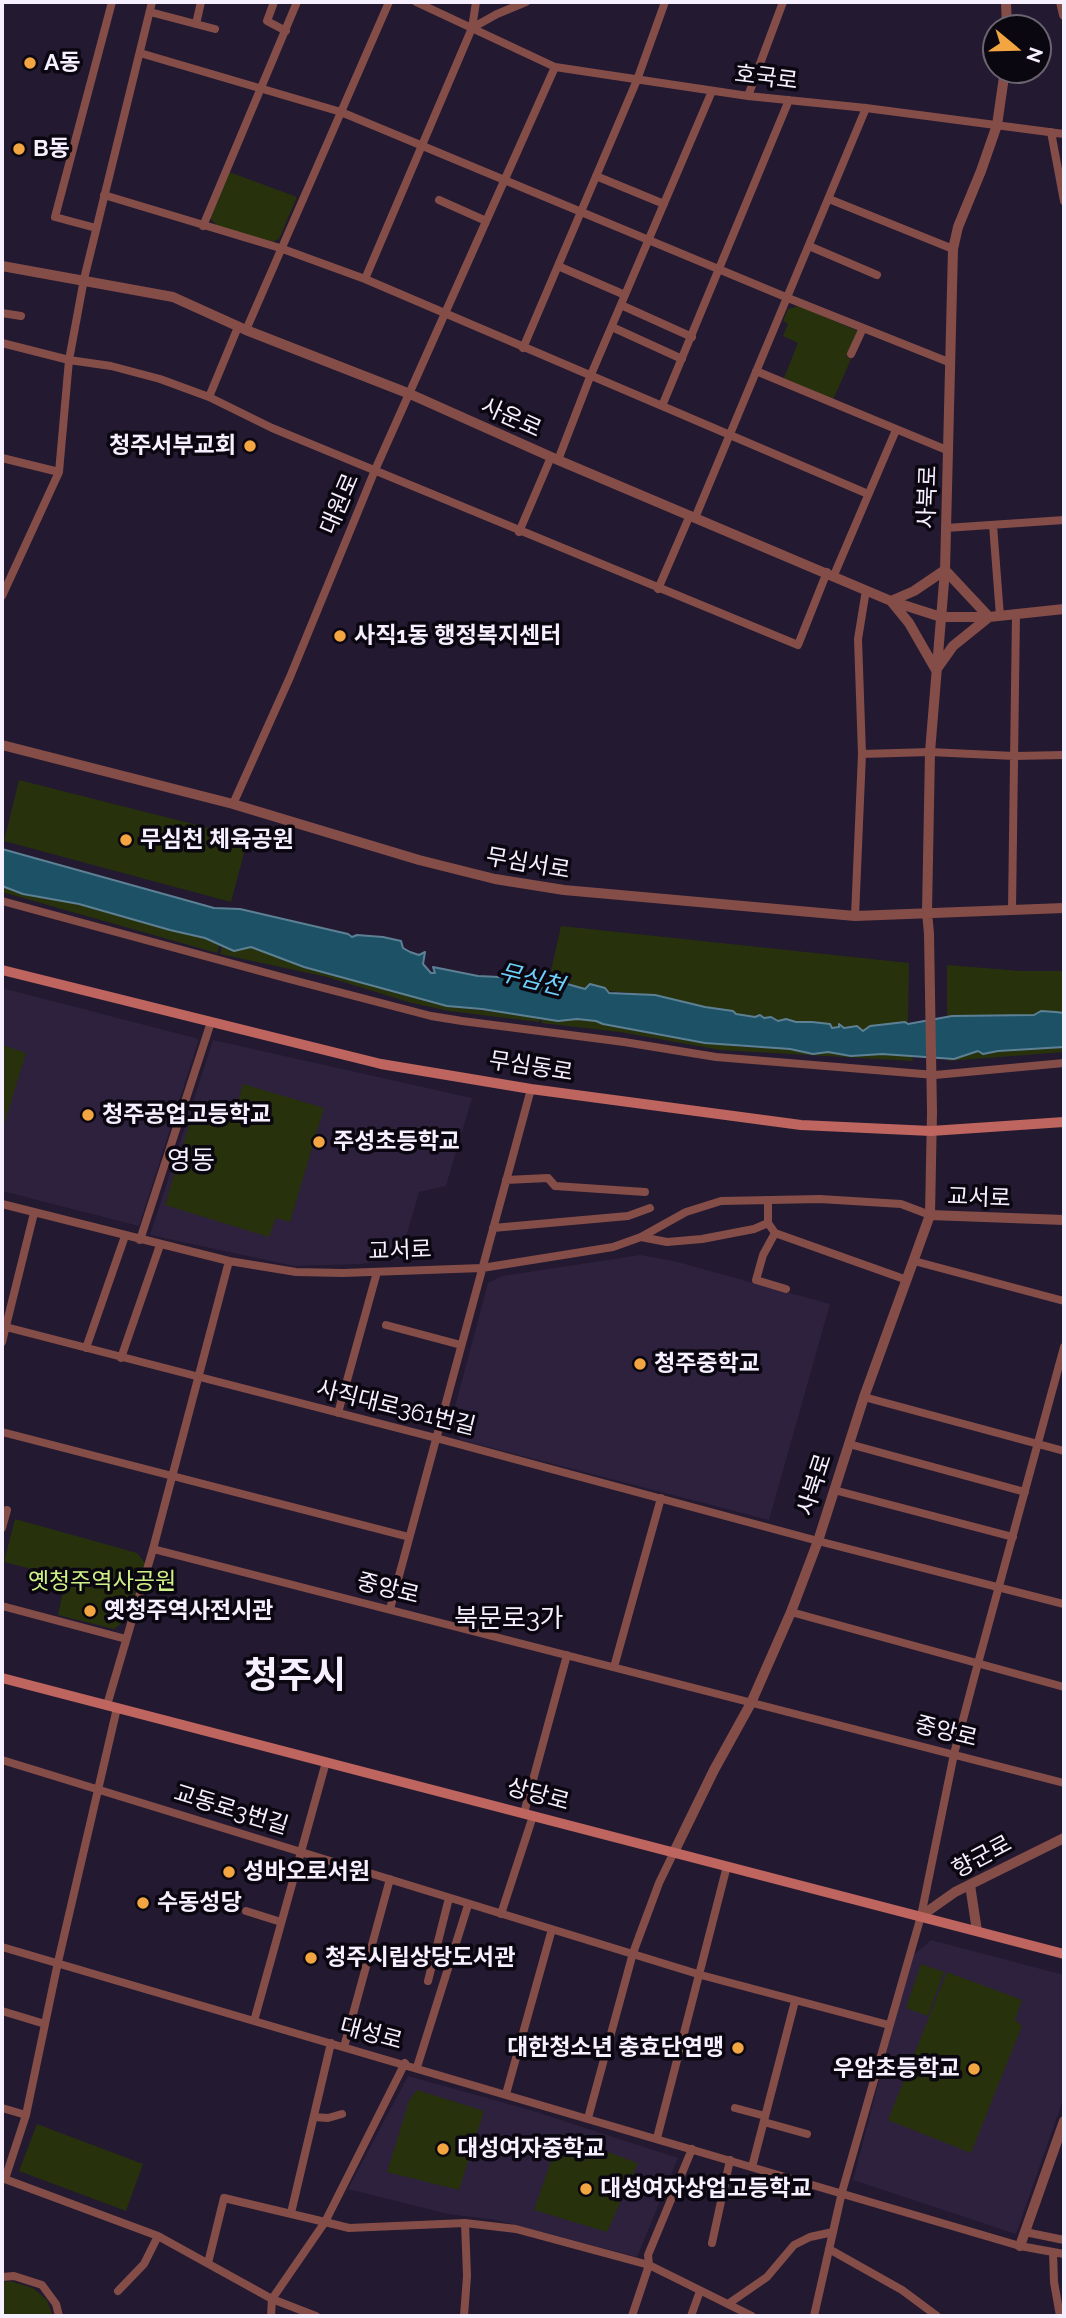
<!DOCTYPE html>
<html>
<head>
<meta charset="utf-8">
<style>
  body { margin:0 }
  #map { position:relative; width:1066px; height:2318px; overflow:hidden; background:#231930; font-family:Raleway,sans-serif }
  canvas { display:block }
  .frame { position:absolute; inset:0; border:4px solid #f6efff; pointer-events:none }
  .north { position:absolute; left:982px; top:14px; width:70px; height:70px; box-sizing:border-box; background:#0b0710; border:2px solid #696470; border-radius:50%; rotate:109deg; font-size:19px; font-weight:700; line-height:28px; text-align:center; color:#f6efff }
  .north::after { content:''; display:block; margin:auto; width:24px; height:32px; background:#f2a541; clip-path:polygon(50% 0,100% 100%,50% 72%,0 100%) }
</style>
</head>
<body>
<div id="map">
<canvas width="1066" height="2318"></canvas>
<div class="frame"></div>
<div class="north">N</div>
</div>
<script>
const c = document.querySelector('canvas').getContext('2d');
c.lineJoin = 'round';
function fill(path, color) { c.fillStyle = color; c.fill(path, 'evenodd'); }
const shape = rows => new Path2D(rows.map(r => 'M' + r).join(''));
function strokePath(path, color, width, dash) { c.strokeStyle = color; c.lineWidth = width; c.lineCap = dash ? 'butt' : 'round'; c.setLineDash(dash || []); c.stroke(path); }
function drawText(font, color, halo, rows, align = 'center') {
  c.font = font + ' Raleway,"Noto Sans KR",sans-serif'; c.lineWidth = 7; c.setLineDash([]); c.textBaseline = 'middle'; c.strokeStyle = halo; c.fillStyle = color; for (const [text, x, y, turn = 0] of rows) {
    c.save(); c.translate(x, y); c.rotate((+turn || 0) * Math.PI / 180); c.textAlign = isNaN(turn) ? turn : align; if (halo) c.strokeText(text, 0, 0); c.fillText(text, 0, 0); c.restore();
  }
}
const built = shape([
  [2,988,199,1039,139,1226,2,1191],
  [213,1040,472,1098,446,1186,419,1192,400,1258,361,1264,294,1266,150,1235],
  [640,1255,674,1261,830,1304,769,1520,461,1440,450,1425,488,1283,502,1276],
  [931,1940,1064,1975,1064,2097,1016,2234,853,2180,911,1957],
  [408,2076,530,2110,678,2158,637,2257,496,2220,448,2214,348,2189]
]);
const green = shape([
  [229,172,297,197,279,239,272,242,217,226,210,218],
  [799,306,858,331,846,356,851,359,833,400,784,378,798,343,783,336,788,324,783,321,788,309],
  [19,780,248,838,231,902,4,841],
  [2,886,23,894,79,904,170,930,205,938,220,944,217,953,2,892],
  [561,926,909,963,908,1024,904,1022,870,1026,863,1031,841,1026,832,1028,811,1022,778,1021,736,1014,712,1007,704,1007,655,995,585,989,569,983,549,980],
  [222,946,234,951,251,947,447,1006,511,1014,540,1019,539,1022,449,1011,412,1003,327,977,220,954],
  [947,965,1020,971,1064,971,1064,1013,1041,1011,1034,1015,947,1016],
  [542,1019,558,1021,577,1019,596,1021,603,1024,705,1043,744,1047,790,1049,813,1054,828,1052,851,1056,882,1054,912,1056,913,1061,720,1050,620,1032,541,1023],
  [2,1045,26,1053,4,1125,2,1125],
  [1064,1047,1064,1052,948,1061,949,1058,978,1051,983,1054,998,1051],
  [243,1084,324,1108,290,1222,276,1218,269,1237,165,1205,194,1109,232,1120],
  [15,1519,137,1553,145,1563,127,1619,114,1629,58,1615,66,1578,4,1562],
  [921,1964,944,1972,928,2016,906,2008],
  [947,1972,1022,2000,1015,2020,1022,2026,971,2153,888,2120],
  [417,2090,484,2111,459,2190,387,2172,409,2101],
  [37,2124,143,2164,126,2211,19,2171],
  [560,2135,638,2163,607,2232,534,2210],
  [10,2281,33,2288,47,2300,53,2316,2,2316,2,2283]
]);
const water = shape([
  [2,849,214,908,240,909,348,934,352,937,357,935,383,937,401,941,403,948,410,952,419,955,425,952,423,964,431,973,435,973,433,967,478,976,499,977,515,975,553,980,585,989,590,984,605,988,609,993,655,995,705,1007,733,1011,736,1014,755,1017,760,1015,764,1018,771,1017,778,1021,786,1019,796,1022,812,1022,830,1024,832,1028,839,1027,839,1024,844,1028,857,1026,863,1031,870,1026,905,1022,908,1024,952,1016,1034,1015,1041,1011,1056,1012,1064,1013,1064,1047,998,1051,983,1054,978,1051,954,1059,882,1054,851,1056,828,1052,813,1054,790,1049,705,1043,603,1024,596,1021,577,1019,558,1021,482,1009,447,1006,304,967,251,947,234,951,205,938,170,930,79,904,23,894,2,886,2,849]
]);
const minor = shape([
  [274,2,267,21,286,31],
  [416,2,555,67,748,96,866,108,1064,134],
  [150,12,215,29],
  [196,24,201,2],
  [472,28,497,14,526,2],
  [140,53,341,112,788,298,951,363],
  [748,96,783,2],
  [1051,132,1064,201],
  [596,176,664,204],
  [104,195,280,248,365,279,868,494],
  [829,199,953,249],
  [439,200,486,221],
  [203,226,297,2],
  [96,228,55,217,112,2],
  [809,246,877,275],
  [558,266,625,295],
  [365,279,472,28,476,2],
  [621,305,692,337],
  [2,313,21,316],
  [612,327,682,359],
  [246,330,389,2],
  [2,343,69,360,111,366,160,379,209,397,272,428,798,645,827,572],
  [523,348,637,80,665,2],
  [851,354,863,328],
  [756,371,949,451],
  [209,397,238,327],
  [662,406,789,100],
  [2,458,59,472],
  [558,460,590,377,712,91],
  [695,518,866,108],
  [993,525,1000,616],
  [946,528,1064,520],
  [519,532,551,457],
  [834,575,896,430],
  [658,589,690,515],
  [2,596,59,472,69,360,84,279,152,2],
  [862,754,930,752,1014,756,1064,755],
  [233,804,290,677,375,470,555,67],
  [2,901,289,979,431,1016,462,1021,624,1042,716,1057,935,1075,1064,1063],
  [1012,909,1016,614],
  [855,916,862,754,858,639,866,590],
  [506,1180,548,1178,555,1186,645,1192],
  [768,1200,768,1223,775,1233,907,1280],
  [2,1204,229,1261,296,1272,343,1273,482,1268,613,1247,641,1237,686,1212,721,1201,820,1199,901,1204,930,1215],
  [493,1228,628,1216,650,1208],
  [775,1233,763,1255,756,1280,786,1289],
  [641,1237,667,1242,702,1239,754,1229,768,1223],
  [140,1240,211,1022],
  [914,1261,1064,1301],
  [386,1325,461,1345],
  [2,1326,436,1438,818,1541,1064,1604],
  [2,1342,34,1213],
  [86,1348,125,1236],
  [121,1358,160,1245],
  [864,1397,1064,1451],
  [338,1413,377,1272],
  [2,1432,409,1537],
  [849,1444,1025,1492],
  [834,1490,1013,1537],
  [2,1528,7,1510],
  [153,1549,1064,1783],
  [2,1606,126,1639],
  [390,1609,531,1089],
  [791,1612,1064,1687],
  [614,1667,661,1498],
  [107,1705,153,1549,229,1261],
  [2,1760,701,1975,889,2025],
  [524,1813,567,1655],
  [246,1911,281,1922],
  [501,1914,533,1816],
  [2,1947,1020,2246,1064,2254],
  [428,1981,449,1898],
  [2,2011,45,2024],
  [254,2021,326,1762],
  [344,2047,390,1879],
  [417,2067,468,1905],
  [506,2094,552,1929],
  [2,2108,26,2115],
  [735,2108,765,2116],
  [314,2117,328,2118,342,2114],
  [588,2118,633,1953,659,1883,674,1852],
  [764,2122,807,2134],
  [657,2138,727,1866],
  [752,2167,795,2001],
  [2,2178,158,2236,272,2299,316,2316],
  [5,2179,26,2115,58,1962,117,1708],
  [291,2213,331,2043],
  [1025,2232,1064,2240],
  [712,2243,730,2160],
  [829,2249,902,2290,937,2316],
  [1053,2252,1054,2282,1060,2316],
  [208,2263,224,2198,325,2222,405,2063],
  [2,2277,14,2276,42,2285,56,2304,59,2316],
  [118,2291,144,2264,158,2236],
  [728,2304,767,2277,794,2245,810,2237,833,2232],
  [271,2316,272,2299,325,2222,349,2228,465,2223,516,2229,649,2265,752,2316],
  [464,2316,467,2276,465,2223],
  [632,2316,649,2265,648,2255,692,2149],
  [691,2316,700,2291],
  [814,2316,842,2192,921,1916,954,1754,974,1678,1064,1347]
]);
const tertiary = shape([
  [1006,2,1007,28],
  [1061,2,1064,15],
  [2,266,173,297,246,330,410,394,558,460,891,601,941,617,989,617,1064,609],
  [945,570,989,617,953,646,936,670,909,623,891,601,914,591,945,570],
  [2,745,233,804,419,860,495,879,564,890,855,916,1064,908],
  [929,934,927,912,930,752,945,570,953,249,958,227,981,171,997,125,1005,70],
  [930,1215,1064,1220],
  [674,1852,714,1770,751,1703,791,1612,818,1541,864,1397,930,1215,932,1112],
  [970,1885,977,1931],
  [921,1916,955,1892,1064,1838],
  [1020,2246,1064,2121]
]);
const secondary = shape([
  [2,970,381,1064,531,1089,801,1125,931,1131,1064,1122],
  [2,1678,1064,1954]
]);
const tertiaryBridge = shape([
  [929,934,932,1112]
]);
const markers = [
  [30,63,7,"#f2a541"],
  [19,149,7,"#f2a541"],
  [250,446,7,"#f2a541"],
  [340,636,7,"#f2a541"],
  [126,840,7,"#f2a541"],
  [88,1115,7,"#f2a541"],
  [319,1142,7,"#f2a541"],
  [640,1364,7,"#f2a541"],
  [90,1611,7,"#f2a541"],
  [229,1872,7,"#f2a541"],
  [143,1903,7,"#f2a541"],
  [311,1958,7,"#f2a541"],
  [738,2048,7,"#f2a541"],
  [974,2069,7,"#f2a541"],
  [443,2149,7,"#f2a541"],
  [586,2189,7,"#f2a541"]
];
const poiNames = [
  ["A동",44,63],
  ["B동",33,149],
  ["청주서부교회",236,446,"right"],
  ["사직1동 행정복지센터",354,636],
  ["무심천 체육공원",140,840],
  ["청주공업고등학교",102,1115],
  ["주성초등학교",333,1142],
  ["청주중학교",654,1364],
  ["옛청주역사전시관",104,1611],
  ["성바오로서원",243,1872],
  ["수동성당",157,1903],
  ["청주시립상당도서관",325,1958],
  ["대한청소년 충효단연맹",724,2048,"right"],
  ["우암초등학교",960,2069,"right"],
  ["대성여자중학교",457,2149],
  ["대성여자상업고등학교",600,2189]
];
const streetNames = [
  ["호국로",766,78,7],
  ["사운로",511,418,24],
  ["사북로",928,497,-88],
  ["대원로",340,504,-67],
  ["무심서로",528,864,10],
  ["무심동로",531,1067,9],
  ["교서로",979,1198,2],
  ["교서로",400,1251,-2],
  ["사직대로361번길",396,1408,14],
  ["사북로",815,1485,-72],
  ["중앙로",388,1589,14],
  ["중앙로",946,1732,14],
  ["상당로",538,1795,15],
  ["교동로3번길",231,1810,17],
  ["향군로",982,1857,-28],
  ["대성로",371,2034,15]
];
const parkNames = [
  ["옛청주역사공원",102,1582]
];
const waterNames = [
  ["무심천",531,980,14]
];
const quarterNames = [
  ["영동",191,1161],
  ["북문로3가",509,1619]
];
const townNames = [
  ["청주시",295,1677]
];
fill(built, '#2d213d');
fill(green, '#27320d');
fill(water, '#1c5166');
strokePath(water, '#5d8094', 2);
strokePath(minor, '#844d48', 8);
strokePath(tertiary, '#844d48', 10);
strokePath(secondary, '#bd655e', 10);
strokePath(tertiaryBridge, '#844d48', 10);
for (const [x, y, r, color] of markers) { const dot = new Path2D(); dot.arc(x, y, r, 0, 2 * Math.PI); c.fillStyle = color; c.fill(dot); strokePath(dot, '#0b0710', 2.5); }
drawText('bold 23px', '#f6efff', '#0b0710', poiNames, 'left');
drawText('23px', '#f6efff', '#0b0710', streetNames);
drawText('23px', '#d0f186', '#0b0710', parkNames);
drawText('italic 24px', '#6ed1fc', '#0b0710', waterNames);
drawText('26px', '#f6efff', '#0b0710', quarterNames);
drawText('bold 37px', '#f6efff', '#0b0710', townNames);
</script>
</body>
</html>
